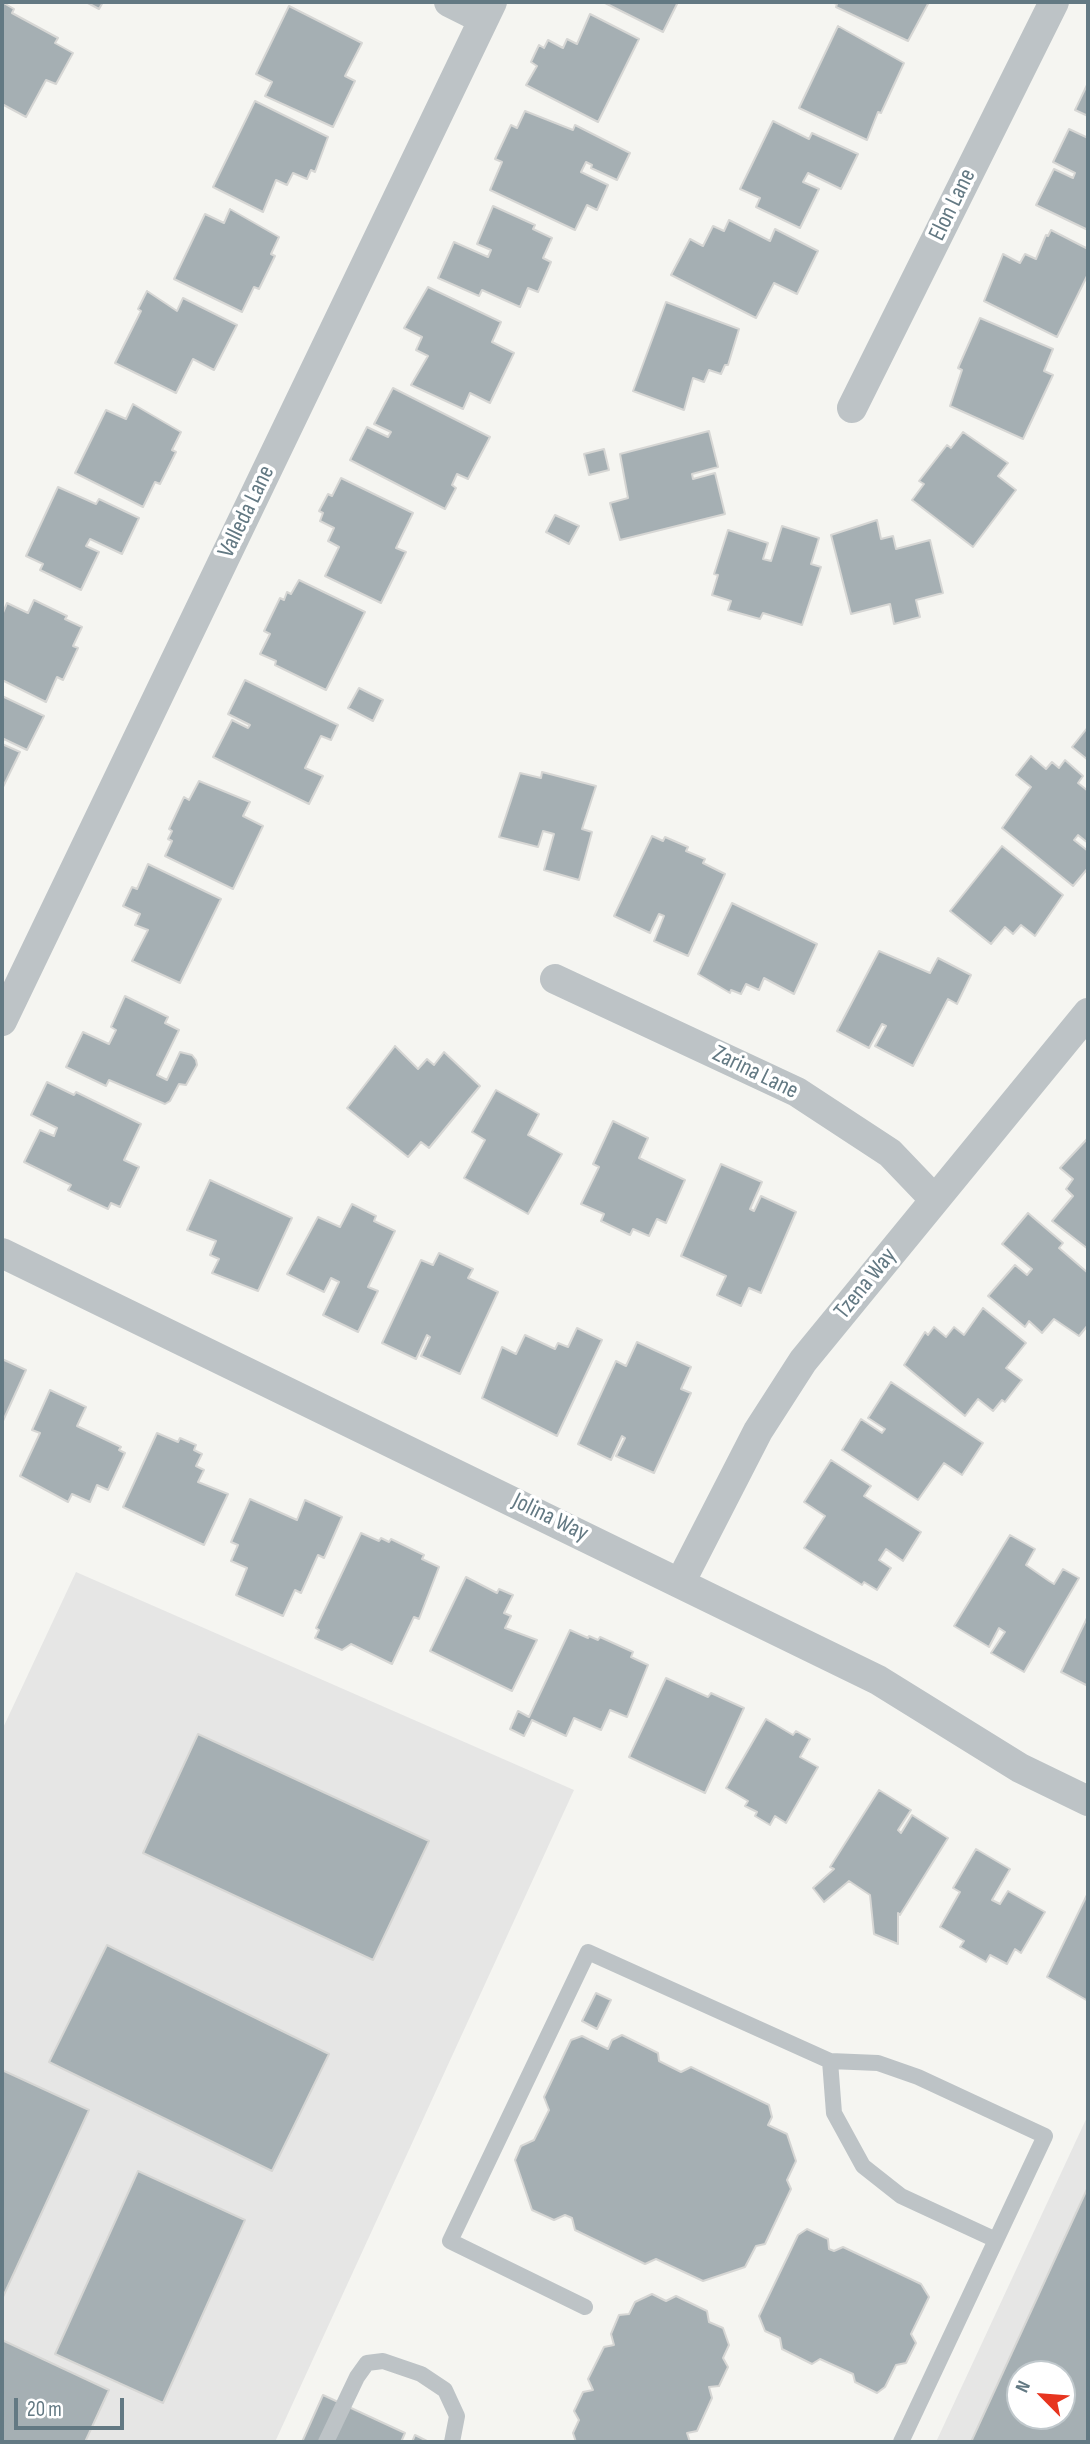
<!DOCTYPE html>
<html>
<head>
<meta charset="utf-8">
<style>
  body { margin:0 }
  #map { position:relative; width:1090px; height:2444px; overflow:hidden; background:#f5f5f1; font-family:"Sofia Sans Condensed",sans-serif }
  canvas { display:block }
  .frame { position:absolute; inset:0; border:4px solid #637983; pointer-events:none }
  .north { position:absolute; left:1006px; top:2360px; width:70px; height:70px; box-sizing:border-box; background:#fff; border:2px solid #c1c9cd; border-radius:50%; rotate:295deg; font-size:19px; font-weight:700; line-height:28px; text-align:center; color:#637983 }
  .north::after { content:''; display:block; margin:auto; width:24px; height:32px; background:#e7351f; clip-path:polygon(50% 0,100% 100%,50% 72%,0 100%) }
  .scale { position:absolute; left:14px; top:2398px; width:110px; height:32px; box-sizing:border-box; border:4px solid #637983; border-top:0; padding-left:9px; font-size:21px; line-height:24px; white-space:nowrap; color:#637983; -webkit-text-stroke:5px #fff; paint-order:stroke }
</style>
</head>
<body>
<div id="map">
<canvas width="1090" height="2444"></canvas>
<div class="frame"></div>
<div class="north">N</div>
<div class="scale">20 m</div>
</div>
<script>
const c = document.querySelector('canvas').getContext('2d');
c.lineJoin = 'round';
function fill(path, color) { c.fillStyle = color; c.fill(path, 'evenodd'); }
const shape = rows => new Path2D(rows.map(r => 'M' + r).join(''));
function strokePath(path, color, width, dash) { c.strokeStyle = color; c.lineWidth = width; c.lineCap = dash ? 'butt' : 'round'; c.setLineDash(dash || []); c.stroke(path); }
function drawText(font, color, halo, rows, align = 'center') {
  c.font = font + ' "Sofia Sans Condensed",sans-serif'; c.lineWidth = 7; c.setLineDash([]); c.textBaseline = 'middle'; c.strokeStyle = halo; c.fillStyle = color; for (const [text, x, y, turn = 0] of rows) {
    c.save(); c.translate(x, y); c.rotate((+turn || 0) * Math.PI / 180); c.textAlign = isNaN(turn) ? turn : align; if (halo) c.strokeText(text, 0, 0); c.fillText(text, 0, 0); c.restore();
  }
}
const built = shape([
  [76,1572,574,1790,275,2442,2,2442,2,1730],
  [1088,2115,1088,2442,936,2442],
  [1020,2374,1062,2374,1062,2416,1020,2416]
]);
const building = shape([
  [2,2,14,9,12,13,58,38,55,43,73,53,56,84,46,80,26,117,2,104,2,2],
  [86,2,103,2,99,9,86,2],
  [603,2,678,2,663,32,603,2],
  [831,2,929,2,908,41,836,7,837,4,831,2],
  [289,6,362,43,345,76,355,81,333,127,265,96,272,82,256,74,289,6],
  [590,14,639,39,598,122,526,85,537,66,531,62,539,45,544,48,548,40,563,48,567,39,577,44,590,14],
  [838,26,904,63,881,113,878,112,867,140,799,108,838,26],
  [1088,83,1088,116,1075,110,1088,83],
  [255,101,328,137,315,172,311,170,307,179,293,173,287,185,276,180,263,212,213,187,255,101],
  [525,111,573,130,575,125,630,153,617,180,591,168,592,165,586,162,581,172,608,185,597,210,587,205,575,230,490,190,502,162,495,159,511,125,517,128,525,111],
  [773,121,809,139,812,133,858,154,841,189,808,173,803,182,819,189,800,228,756,207,760,198,740,189,773,121],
  [1069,129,1088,138,1088,230,1036,205,1054,169,1073,178,1075,173,1053,162,1069,129],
  [493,206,535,225,533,229,552,238,543,258,551,262,538,292,528,288,520,307,482,290,479,296,438,278,454,242,488,257,491,250,477,244,493,206],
  [230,209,279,237,271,254,275,256,259,289,254,287,242,312,174,279,205,214,224,223,230,209],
  [729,220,770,241,775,229,818,251,797,294,774,283,756,318,671,275,690,239,703,246,713,226,724,231,729,220],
  [1051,230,1088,249,1088,274,1057,337,984,301,1003,254,1020,263,1025,254,1036,259,1046,235,1048,236,1051,230],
  [428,287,501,322,492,342,514,353,490,403,470,393,463,409,411,385,428,356,416,350,422,337,404,328,428,287],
  [147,291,177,311,183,298,237,325,214,370,193,359,176,393,115,363,141,311,138,309,147,291],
  [666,302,739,329,728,365,725,365,721,374,709,370,704,382,693,378,684,410,633,391,666,302],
  [980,318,1053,349,1044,371,1053,375,1023,439,950,406,962,370,958,368,980,318],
  [393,388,490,437,468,479,457,474,452,485,456,488,445,509,350,460,367,427,388,437,391,432,374,424,393,388],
  [133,404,181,432,172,450,176,452,160,484,155,482,143,507,75,473,106,410,126,419,133,404],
  [709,431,718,467,692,474,693,479,715,473,725,514,620,540,610,503,628,498,620,454,709,431],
  [963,432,1008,463,998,476,1016,490,973,547,912,500,924,484,919,481,947,445,951,448,963,432],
  [604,449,609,470,589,475,584,454,604,449],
  [341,478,413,513,396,548,406,552,381,603,325,576,339,547,328,541,334,528,320,521,323,513,319,511,328,494,332,496,341,478],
  [58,487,96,504,99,499,139,518,122,554,90,539,86,546,99,552,81,590,40,570,43,564,26,556,58,487],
  [555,515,579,526,569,544,546,532,555,515],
  [877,520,881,539,893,536,896,549,930,540,943,593,916,600,920,617,894,624,890,604,851,614,831,535,877,520],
  [782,526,819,538,811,564,821,567,802,625,763,613,760,619,728,610,731,601,712,595,718,575,714,574,728,530,768,543,763,559,771,561,782,526],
  [299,580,365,612,326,690,275,665,276,661,260,654,270,634,264,631,280,598,284,600,287,592,291,594,299,580],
  [34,600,67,616,65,619,82,627,73,646,78,648,63,680,57,677,46,702,2,680,2,615,7,603,28,613,34,600],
  [245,680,338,725,331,740,321,736,305,768,323,776,309,804,213,757,232,720,248,728,250,725,228,714,245,680],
  [359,688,383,700,373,721,348,708,359,688],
  [2,696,44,716,27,750,4,739,2,744,20,752,2,789,2,696],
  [1088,727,1088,760,1072,747,1088,727],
  [1031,756,1046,769,1052,762,1059,768,1065,760,1083,776,1078,783,1088,791,1088,843,1078,835,1074,840,1088,851,1088,868,1073,886,1002,828,1031,787,1016,775,1031,756],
  [542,772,596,786,582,829,592,832,579,880,544,870,554,834,543,831,538,847,499,837,520,773,541,778,542,772],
  [199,781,250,802,243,816,263,826,233,889,165,856,172,841,168,839,172,831,169,829,184,797,189,800,199,781],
  [652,836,663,841,665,837,688,847,686,851,705,859,703,863,725,874,688,956,654,941,664,916,659,914,650,933,614,916,652,836],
  [1002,846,1063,895,1035,936,1021,925,1013,934,1005,927,991,944,950,911,1002,846],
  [148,864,221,899,180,983,132,961,148,930,135,925,140,914,123,906,132,887,137,889,148,864],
  [732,903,817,944,794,994,764,978,759,990,746,984,741,994,731,990,730,993,698,974,732,903],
  [879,951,930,973,938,958,971,975,957,1004,948,999,913,1066,875,1046,886,1026,882,1024,869,1048,837,1031,879,951],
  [125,996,168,1017,165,1023,179,1030,157,1075,167,1080,180,1052,192,1055,196,1060,197,1065,186,1085,179,1084,170,1101,165,1104,109,1080,106,1086,66,1067,83,1032,109,1044,116,1030,111,1027,125,996],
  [395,1046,418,1069,427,1059,434,1065,444,1052,480,1086,429,1148,421,1142,408,1157,347,1108,395,1046],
  [47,1082,74,1095,76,1092,141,1124,124,1160,139,1167,120,1207,111,1203,108,1209,68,1190,71,1185,24,1162,40,1130,54,1136,57,1128,31,1115,47,1082],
  [496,1090,539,1114,528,1135,562,1154,528,1214,464,1178,485,1140,472,1132,496,1090],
  [613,1121,648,1138,639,1158,685,1180,666,1223,657,1219,649,1236,633,1229,630,1235,601,1221,604,1214,581,1204,599,1167,593,1164,613,1121],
  [1088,1138,1088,1249,1052,1221,1073,1196,1066,1189,1073,1179,1060,1168,1088,1138],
  [721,1164,762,1182,750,1209,754,1211,761,1196,796,1212,761,1293,749,1288,741,1306,717,1295,726,1276,681,1256,721,1164],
  [210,1180,292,1218,258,1291,212,1273,219,1259,210,1255,216,1241,187,1230,210,1180],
  [352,1204,376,1216,374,1221,395,1231,368,1287,378,1291,358,1332,323,1315,339,1282,331,1278,324,1292,287,1274,318,1217,340,1227,352,1204],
  [1028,1213,1063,1243,1059,1248,1088,1273,1088,1325,1079,1336,1054,1319,1042,1333,1029,1321,1025,1327,988,1296,1015,1265,1027,1275,1032,1269,1002,1244,1028,1213],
  [439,1253,473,1269,468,1278,498,1292,460,1374,421,1356,430,1337,427,1335,416,1359,382,1343,421,1260,433,1265,439,1253],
  [983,1308,1026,1343,1006,1368,1022,1380,1005,1402,1002,1400,993,1411,978,1399,965,1416,904,1365,925,1332,928,1335,934,1327,946,1337,954,1327,964,1335,983,1308],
  [577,1328,602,1340,557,1436,482,1398,502,1347,516,1354,525,1335,555,1349,558,1343,568,1347,577,1328],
  [637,1342,691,1367,681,1389,691,1393,654,1473,616,1456,625,1438,622,1436,611,1460,578,1444,616,1361,626,1366,637,1342],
  [2,1359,26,1370,2,1423,2,1359],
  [891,1382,983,1443,962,1475,944,1463,918,1500,842,1450,861,1419,882,1433,885,1429,868,1418,891,1382],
  [50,1390,86,1407,77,1426,121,1447,119,1450,125,1453,108,1490,97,1485,90,1502,72,1494,68,1502,20,1476,40,1433,32,1430,50,1390],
  [157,1433,178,1442,180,1438,196,1445,194,1450,202,1454,196,1466,204,1470,198,1482,228,1494,204,1545,123,1507,157,1433],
  [831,1460,871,1486,864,1496,921,1532,903,1561,886,1549,879,1560,891,1568,877,1590,864,1582,862,1585,804,1548,825,1516,804,1502,831,1460],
  [250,1499,297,1520,305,1500,342,1517,324,1558,318,1555,301,1593,295,1590,283,1616,236,1595,247,1568,231,1561,238,1545,231,1542,250,1499],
  [361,1533,379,1541,381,1538,389,1542,391,1539,424,1555,422,1559,439,1567,419,1619,414,1617,392,1664,351,1644,342,1650,315,1638,319,1630,316,1628,361,1533],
  [1010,1535,1035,1549,1026,1565,1049,1581,1054,1584,1063,1569,1079,1578,1024,1672,991,1653,1005,1632,999,1628,989,1647,954,1626,1010,1535],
  [466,1577,497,1593,499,1589,513,1595,504,1613,511,1616,505,1628,537,1640,512,1691,430,1651,466,1577],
  [1088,1616,1088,1686,1061,1672,1088,1616],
  [570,1630,588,1638,589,1636,598,1640,600,1637,633,1652,631,1657,648,1665,627,1717,610,1710,601,1730,574,1718,566,1736,532,1720,524,1736,510,1729,518,1711,529,1717,570,1630],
  [666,1678,708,1697,711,1693,744,1708,705,1793,629,1757,666,1678],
  [766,1719,793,1735,796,1731,810,1739,800,1757,818,1767,786,1823,775,1816,770,1825,755,1816,757,1812,745,1806,748,1801,726,1788,766,1719],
  [198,1734,429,1841,373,1960,143,1853,198,1734],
  [879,1790,911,1810,898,1830,901,1833,912,1815,948,1838,900,1915,898,1913,898,1944,874,1934,870,1895,849,1881,824,1902,813,1888,834,1869,830,1867,879,1790],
  [976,1849,1010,1869,992,1900,1000,1904,1008,1891,1045,1912,1021,1953,1015,1949,1007,1964,990,1955,986,1962,960,1947,964,1941,940,1927,960,1892,953,1888,976,1849],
  [1087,1895,1088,1895,1088,2001,1047,1977,1087,1895],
  [107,1945,329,2054,272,2171,49,2062,107,1945],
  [596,1993,611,2000,597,2029,582,2021,596,1993],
  [622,2035,658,2053,659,2061,681,2072,691,2067,769,2105,772,2117,768,2125,787,2134,796,2161,787,2180,791,2189,765,2244,756,2246,745,2267,703,2281,656,2259,645,2264,575,2230,572,2218,565,2215,554,2220,532,2210,515,2160,521,2146,534,2140,549,2110,544,2097,571,2040,582,2036,608,2049,612,2040,622,2035],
  [2,2070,89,2110,2,2299,2,2070],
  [138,2171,245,2220,163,2403,55,2354,138,2171],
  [1088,2187,1088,2442,971,2442,1088,2187],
  [1020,2374,1062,2374,1062,2416,1020,2416,1020,2374],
  [807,2229,828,2239,829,2249,834,2251,843,2247,921,2284,929,2297,911,2334,916,2343,906,2363,896,2365,885,2387,877,2393,855,2382,853,2374,820,2359,812,2364,782,2349,780,2338,765,2331,759,2316,798,2235,807,2229],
  [652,2294,666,2301,676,2296,707,2311,709,2322,723,2328,729,2345,723,2358,728,2367,719,2386,709,2387,712,2398,697,2431,687,2433,690,2442,576,2442,573,2433,579,2420,574,2411,583,2392,593,2390,588,2379,604,2347,614,2345,611,2334,619,2315,629,2314,635,2302,652,2294],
  [2,2340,109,2390,85,2442,2,2442,2,2340],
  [323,2395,405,2433,401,2442,302,2442,323,2395],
  [415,2435,429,2442,412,2442,415,2435]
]);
const lane = shape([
  [830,2061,834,2113,863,2166,901,2196,996,2240],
  [585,2307,450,2241,588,1952,830,2061,878,2063,918,2077,1045,2136,901,2442],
  [326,2442,357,2377,367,2363,383,2361,421,2374,445,2390,457,2416,452,2442]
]);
const street = shape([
  [449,2,483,19],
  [852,408,1054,2],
  [555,979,797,1092,890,1153,935,1200],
  [2,1021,492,2],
  [2,1253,878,1680,1020,1768,1088,1801],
  [681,1581,758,1431,803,1361,1088,1013]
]);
const streetNames = [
  ["Elon Lane",953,205,-64],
  ["Valleda Lane",247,512,-64],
  ["Zarina Lane",755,1073,26],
  ["Tzena Way",866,1284,-51],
  ["Jolina Way",550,1518,26]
];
fill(built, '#e6e6e5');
fill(building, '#a5afb3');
strokePath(building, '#d6d6d4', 2);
strokePath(lane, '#bdc3c6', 16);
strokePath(street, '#bdc3c6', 30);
drawText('24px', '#637983', '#fff', streetNames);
</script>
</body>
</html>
